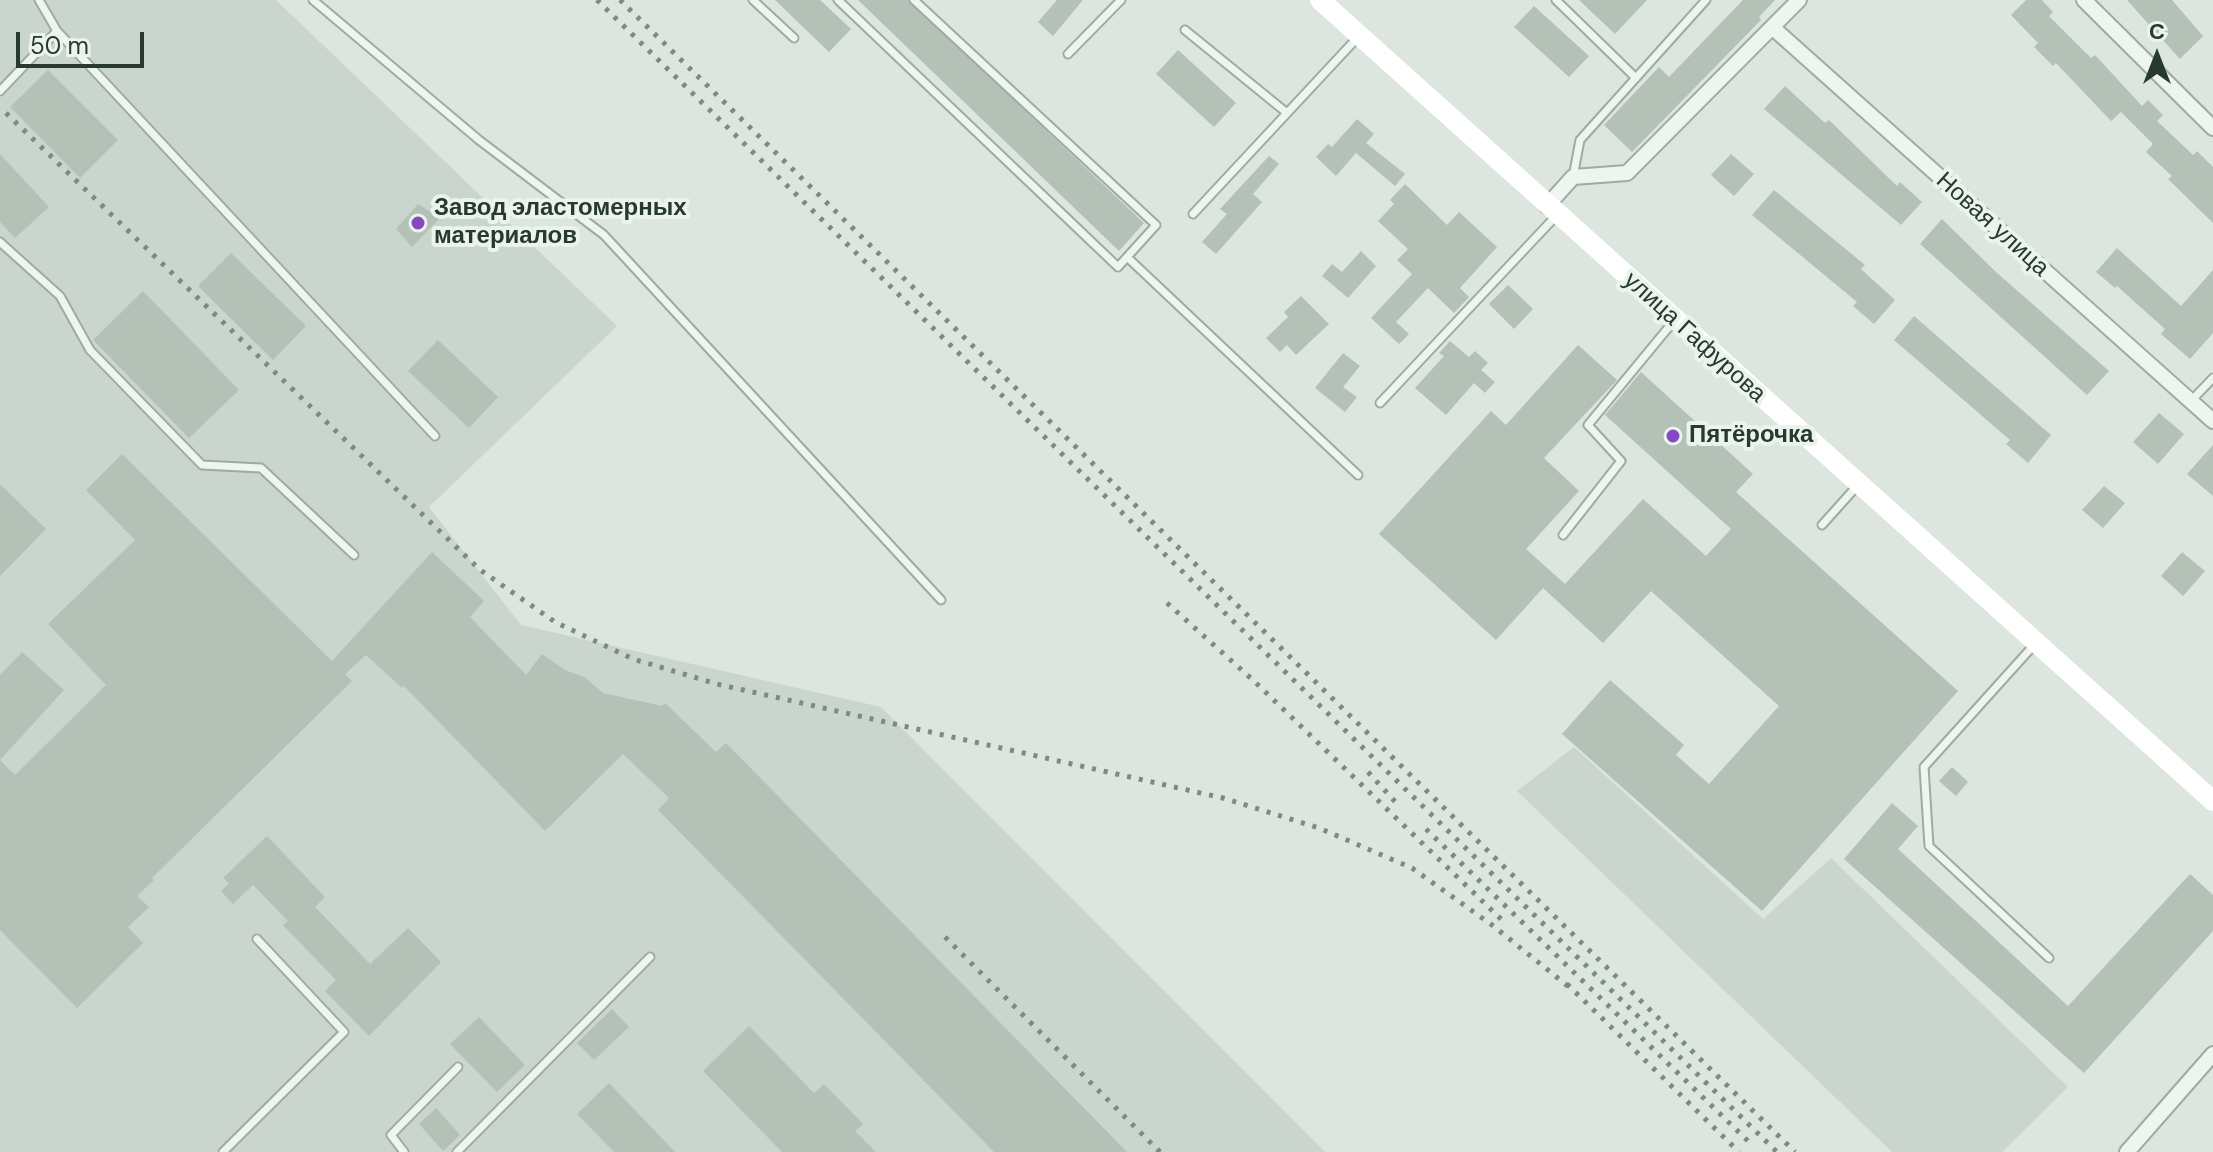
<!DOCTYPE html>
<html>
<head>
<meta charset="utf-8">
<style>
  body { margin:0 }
  #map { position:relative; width:2213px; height:1152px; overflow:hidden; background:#dce5de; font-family:"DM Sans",sans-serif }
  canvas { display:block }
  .north { position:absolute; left:2117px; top:16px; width:80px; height:80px; -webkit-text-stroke:6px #ebf3ed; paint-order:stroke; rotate:0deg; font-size:22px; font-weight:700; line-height:32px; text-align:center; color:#273a2c }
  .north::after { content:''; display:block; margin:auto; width:28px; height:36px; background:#273a2c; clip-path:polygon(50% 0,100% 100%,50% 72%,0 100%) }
  .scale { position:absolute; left:16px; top:32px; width:128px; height:36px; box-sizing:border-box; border:4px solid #273a2c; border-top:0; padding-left:10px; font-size:24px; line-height:28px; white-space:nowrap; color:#273a2c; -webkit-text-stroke:6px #ebf3ed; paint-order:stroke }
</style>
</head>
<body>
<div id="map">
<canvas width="2213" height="1152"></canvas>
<div class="north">С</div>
<div class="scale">50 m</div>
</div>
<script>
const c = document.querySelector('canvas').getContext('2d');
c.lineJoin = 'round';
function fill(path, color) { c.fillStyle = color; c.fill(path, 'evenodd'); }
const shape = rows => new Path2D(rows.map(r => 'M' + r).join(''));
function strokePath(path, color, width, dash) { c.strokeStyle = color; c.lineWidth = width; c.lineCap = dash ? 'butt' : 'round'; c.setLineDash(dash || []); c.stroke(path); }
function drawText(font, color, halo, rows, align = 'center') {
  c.font = font + ' "DM Sans",sans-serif'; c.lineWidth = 8; c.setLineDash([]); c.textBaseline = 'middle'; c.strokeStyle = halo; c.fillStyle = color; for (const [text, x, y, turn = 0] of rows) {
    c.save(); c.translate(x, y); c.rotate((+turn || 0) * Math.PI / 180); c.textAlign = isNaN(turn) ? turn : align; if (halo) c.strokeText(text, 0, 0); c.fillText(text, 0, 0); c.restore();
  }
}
const built = shape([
  [0,0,276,0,617,326,429,507,521,625,881,707,1325,1152,0,1152],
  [1574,747,1763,919,1831,858,2068,1087,2002,1152,1892,1152,1517,791]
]);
const building = shape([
  [775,0,820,0,851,29,829,52],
  [858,0,908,0,1144,223,1119,251],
  [1057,0,1083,0,1053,36,1038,22],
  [1579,0,1647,0,1615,34],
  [1743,0,1775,0,1759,17,1761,20,1632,152,1604,125,1659,67,1669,77],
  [2026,0,2042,0,2053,12,2049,16,2091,58,2095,55,2142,106,2148,100,2163,115,2157,121,2193,155,2197,151,2213,167,2213,223,2168,179,2172,176,2146,152,2153,144,2121,112,2111,121,2056,63,2053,66,2034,47,2038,43,2011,15],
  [2127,0,2172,0,2203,36,2180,59],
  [1534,6,1589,56,1569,77,1514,27],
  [1178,50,1236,103,1214,127,1156,74],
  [48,70,118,140,80,178,10,107],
  [1785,86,1825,123,1829,120,1897,186,1900,182,1922,202,1901,225,1764,109],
  [1357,119,1374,134,1366,143,1405,174,1395,186,1356,153,1336,176,1316,157,1328,144,1332,147],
  [0,154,49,207,15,238,0,222],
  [1731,154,1754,174,1734,196,1711,175],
  [1269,156,1279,164,1253,194,1262,202,1216,254,1202,242,1227,214,1220,209],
  [1405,184,1447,225,1459,212,1497,247,1460,288,1469,297,1454,313,1428,288,1396,322,1409,334,1399,344,1371,318,1412,274,1397,260,1408,249,1378,221,1394,204,1390,200],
  [1774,190,1865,265,1861,269,1895,300,1874,324,1853,306,1857,302,1752,215],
  [418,204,440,218,412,247,396,229],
  [1942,219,1996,272,2109,371,2087,395,1920,244],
  [2117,248,2181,306,2213,270,2213,333,2190,359,2161,334,2165,329,2117,286,2115,288,2096,272],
  [1361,251,1376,266,1348,298,1322,276,1332,264,1342,272],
  [231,253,306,326,273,360,198,286],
  [1508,285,1533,309,1514,329,1489,304],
  [143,291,239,390,189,438,93,340],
  [1301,296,1329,324,1296,355,1287,345,1280,352,1266,338,1288,317,1284,312],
  [1914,316,2051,435,2028,463,2006,444,2010,440,1894,340],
  [438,340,498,397,469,428,408,371],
  [1450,341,1469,357,1475,351,1488,363,1481,370,1495,382,1485,393,1474,383,1446,415,1415,388,1444,356,1439,353],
  [1578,345,1617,380,1544,458,1579,491,1526,549,1565,584,1643,499,1706,556,1731,529,1605,415,1641,372,1753,474,1736,492,1958,691,1762,911,1562,734,1610,680,1684,745,1676,755,1709,784,1779,706,1651,591,1603,643,1543,588,1496,640,1379,534,1491,411,1506,425],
  [1343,353,1360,366,1343,387,1357,397,1345,412,1315,388],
  [2159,413,2184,434,2158,464,2133,442],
  [2213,445,2213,496,2187,474],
  [122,454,332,661,432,552,484,601,470,617,526,675,542,654,565,670,584,677,603,693,662,706,665,703,716,752,726,743,1127,1152,994,1152,658,810,669,798,623,754,545,831,404,686,402,688,366,655,345,674,352,681,152,878,154,880,137,896,149,907,128,927,143,943,77,1008,0,930,0,760,15,775,106,685,48,624,135,540,86,490],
  [0,484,46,529,0,576],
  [2104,486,2125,503,2103,528,2082,510],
  [2182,552,2205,571,2183,596,2161,576],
  [22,652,64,690,0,760,0,675],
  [1952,767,1968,782,1956,796,1939,781],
  [1892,803,1918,826,1898,849,2068,1006,2190,874,2213,895,2213,931,2084,1073,1844,859],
  [267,836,325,897,315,907,370,964,408,928,441,962,369,1036,325,991,336,980,283,925,288,921,253,885,233,904,221,891,229,883,223,878],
  [612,1009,629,1027,594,1060,577,1043],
  [479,1017,525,1065,497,1092,450,1044],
  [749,1026,814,1093,824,1084,863,1124,855,1131,876,1152,782,1152,703,1071],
  [609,1083,675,1152,614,1152,577,1114],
  [436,1108,460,1135,443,1151,419,1124]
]);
const service = shape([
  [39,0,57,31,435,436],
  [313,0,479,140,604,235,941,600],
  [753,0,794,38],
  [838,0,1118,267,1156,225,914,0],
  [1556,0,1636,78],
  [1185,30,1287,113],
  [1068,54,1121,0],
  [0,91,57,31],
  [1573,177,1580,140,1706,0],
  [1193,214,1358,37],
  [0,242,60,296,90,350,202,465,261,468,354,555],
  [1127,257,1358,475],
  [2191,401,2213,378],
  [1380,403,1556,216],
  [1822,525,1857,486],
  [1563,535,1621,461,1588,425,1673,322],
  [2034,645,1924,767,1929,846,2049,958],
  [223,1152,344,1032,257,939],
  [404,1152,391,1135,458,1067],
  [457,1152,650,957]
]);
const minor = shape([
  [2084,0,2213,128],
  [1772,27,2213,421],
  [1547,206,1573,177,1627,173,1799,0],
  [2127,1152,2213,1054]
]);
const secondary = shape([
  [1320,0,2213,801]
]);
const rail = shape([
  [597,0,1777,1152],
  [620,0,1795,1152],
  [6,113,479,569,555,622,633,659,717,684,1223,798,1319,828,1412,868,1492,925,1574,991],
  [1167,603,1254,681,1504,922],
  [1368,772,1400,807],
  [1426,829,1748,1141],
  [945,937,1160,1152],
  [1567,984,1739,1152]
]);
const markers = [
  [418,223,8,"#8649c2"],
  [1673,436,8,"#8649c2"]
];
const poiNames = [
  ["Завод эластомерных",434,209],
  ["материалов",434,237],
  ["Пятёрочка",1689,436]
];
const streetNames = [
  ["Новая улица",1992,225,42],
  ["улица Гафурова",1694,338,42]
];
fill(built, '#cad6cd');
fill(building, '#b4c1b7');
strokePath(service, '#9eaba1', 11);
strokePath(minor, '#9eaba1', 18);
strokePath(service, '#eef4f0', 7);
strokePath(minor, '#eef4f0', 14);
strokePath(secondary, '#fff', 20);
strokePath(rail, '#778d7d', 5, [4, 8]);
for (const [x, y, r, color] of markers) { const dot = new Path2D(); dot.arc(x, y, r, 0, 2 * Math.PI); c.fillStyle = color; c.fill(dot); strokePath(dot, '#ebf3ed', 3); }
drawText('bold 24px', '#273a2c', '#ebf3ed', poiNames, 'left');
drawText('24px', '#273a2c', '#ebf3ed', streetNames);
</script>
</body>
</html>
